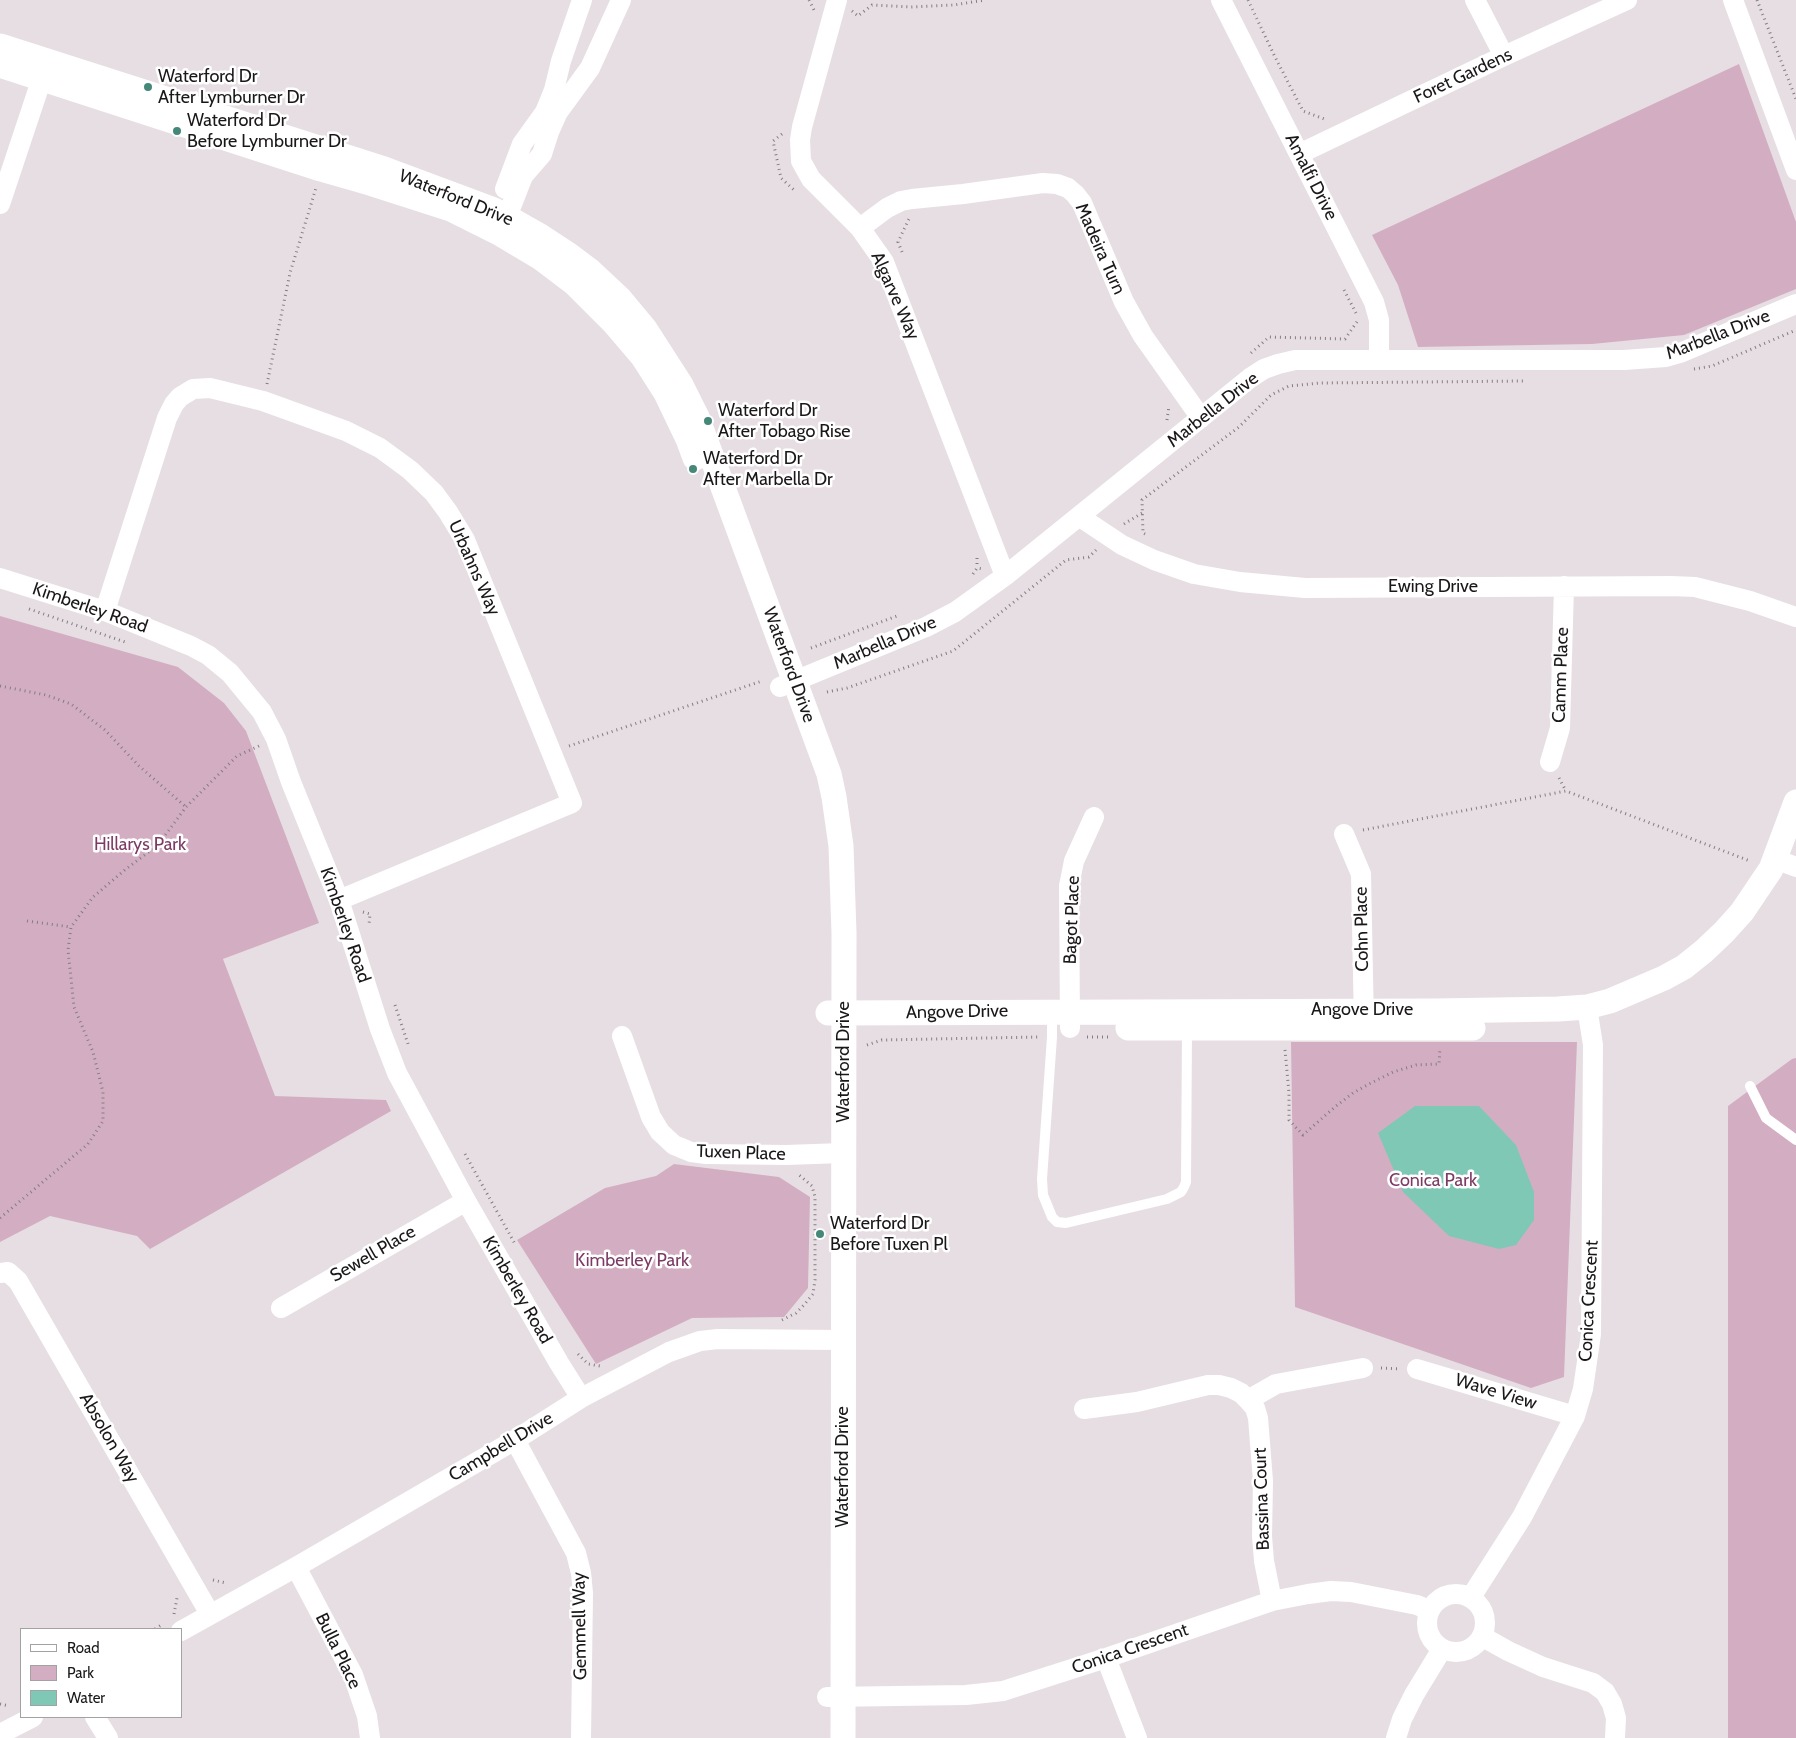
<!DOCTYPE html>
<html>
<head>
<meta charset="utf-8">
<style>
  body { margin:0 }
  #map { position:relative; width:1796px; height:1738px; overflow:hidden; background:#e7dee3; font-family:Cabin,sans-serif }
  canvas { display:block }
  .legend { position:absolute; left:20px; top:1628px; width:162px; height:90px; box-sizing:border-box; background:#fff; border:1px solid #a3a2a3; margin:0; padding:6px 9px; list-style:none; font-size:15px; color:#1a1719 }
  .legend li { display:flex; align-items:center; gap:10px; height:25px }
  .legend b { width:25px; border:1px solid #a3a2a3 }
</style>
</head>
<body>
<div id="map">
<canvas width="1796" height="1738"></canvas>
<ul class="legend">
<li><b style="height:6px;background:#fff"></b>Road</li>
<li><b style="height:14px;background:#d3aec3"></b>Park</li>
<li><b style="height:14px;background:#80c8b6"></b>Water</li>
</ul>
</div>
<script>
const c = document.querySelector('canvas').getContext('2d');
c.lineJoin = 'round';
function fill(path, color) { c.fillStyle = color; c.fill(path, 'evenodd'); }
const shape = rows => new Path2D(rows.map(r => 'M' + r).join(''));
function strokePath(path, color, width, dash) { c.strokeStyle = color; c.lineWidth = width; c.lineCap = dash ? 'butt' : 'round'; c.setLineDash(dash || []); c.stroke(path); }
function drawText(font, color, halo, rows, align = 'center') {
  c.font = font + ' Cabin,sans-serif'; c.lineWidth = 5; c.setLineDash([]); c.textBaseline = 'middle'; c.strokeStyle = halo; c.fillStyle = color; for (const [text, x, y, turn = 0] of rows) {
    c.save(); c.translate(x, y); c.rotate((+turn || 0) * Math.PI / 180); c.textAlign = isNaN(turn) ? turn : align; if (halo) c.strokeText(text, 0, 0); c.fillText(text, 0, 0); c.restore();
  }
}
const green = shape([
  [1739,64,1796,222,1796,289,1684,335,1592,344,1418,347,1398,285,1372,235],
  [0,616,178,667,224,703,246,731,319,923,223,959,275,1096,386,1100,391,1111,150,1249,137,1236,50,1216,0,1242],
  [1291,1042,1577,1042,1564,1377,1531,1388,1295,1307],
  [1796,1058,1796,1738,1728,1738,1728,1106,1792,1059],
  [674,1164,779,1177,810,1197,808,1288,784,1317,692,1318,596,1364,517,1240,605,1188,656,1176]
]);
const water = shape([
  [1415,1106,1479,1106,1516,1145,1534,1192,1534,1220,1516,1245,1499,1249,1449,1236,1403,1192,1378,1133]
]);
const path = shape([
  [809,0,814,10],
  [1248,0,1275,57,1303,111,1327,120],
  [1757,0,1796,99],
  [852,11,858,16,872,5,911,7,954,5,985,0],
  [782,134,773,141,781,178,794,190],
  [902,252,898,242,909,219],
  [1344,290,1356,313],
  [1251,353,1269,337,1345,339,1359,319],
  [1694,369,1712,366,1796,330],
  [267,384,290,273,316,188],
  [1167,420,1169,406],
  [1124,524,1142,513],
  [1145,534,1143,533,1142,500,1239,427,1271,395,1289,386,1320,383,1524,381],
  [977,558,977,568],
  [973,574,977,568,983,569],
  [29,609,125,642],
  [811,648,897,616],
  [0,686,46,695,71,704,105,730,139,766,186,807],
  [827,692,847,688,953,651,1066,560,1089,557,1096,550],
  [569,746,762,681],
  [1559,778,1566,791],
  [1363,830,1566,791,1750,861],
  [363,912,370,914,369,925],
  [27,921,71,927],
  [395,1005,408,1044],
  [1087,1037,1110,1037],
  [867,1045,882,1040,1038,1037],
  [1285,1050,1289,1093,1289,1120,1303,1135,1336,1106,1353,1093,1369,1084,1393,1072,1416,1065,1439,1064,1440,1048],
  [465,1154,515,1244],
  [0,1218,88,1144,103,1121,103,1092,93,1052,74,1007,68,950,71,927,93,897,126,869,158,845,186,807,237,756,259,746],
  [782,1320,796,1313,804,1305,813,1294,815,1280,815,1197,812,1186,798,1174],
  [578,1354,588,1364,600,1366],
  [1381,1368,1400,1369],
  [213,1580,226,1583],
  [174,1614,177,1598],
  [155,1629,163,1624],
  [0,1704,9,1706]
]);
const service = shape([
  [1052,1012,1052,1037,1042,1179,1043,1195,1052,1217,1057,1222,1066,1223,1167,1199,1181,1192,1184,1187,1186,1182,1187,1029],
  [1750,1086,1766,1118,1796,1140]
]);
const minor = shape([
  [837,0,802,127,800,140,801,161,811,179,860,228,884,262,1005,576],
  [1221,0,1374,302,1379,320,1379,360],
  [1475,0,1504,56],
  [1733,0,1796,170],
  [1299,154,1504,56,1627,0],
  [505,189,522,144,545,112,554,90,561,61,582,0],
  [0,204,46,66],
  [860,228,887,208,901,201,912,199,963,194,1043,183,1057,184,1068,188,1075,194,1082,203,1124,302,1143,336,1201,418],
  [500,230,507,217,523,176,542,154,549,132,558,112,590,68,621,0],
  [1080,517,1122,545,1154,560,1194,574,1240,582,1305,588,1671,586,1695,587,1750,601,1796,617],
  [0,578,105,611,191,646,208,655,230,673,262,712,276,739,291,782,339,900,380,1029,397,1073,466,1201,559,1363,581,1398],
  [105,611,167,418,174,404,180,397,193,389,210,388,263,401,346,431,380,448,410,470,434,493,448,512,465,540,572,803,339,900],
  [780,687,926,627,955,612,1005,576,1250,378,1264,369,1278,364,1295,360,1624,360,1666,357,1680,353,1796,304],
  [1550,762,1560,728,1564,586],
  [1344,834,1361,874,1364,1026],
  [1775,859,1796,867],
  [1070,1028,1069,886,1074,861,1094,817],
  [622,1036,651,1117,660,1132,674,1145,691,1152,706,1154,786,1155,843,1153],
  [0,1273,8,1272,18,1281,210,1614],
  [281,1308,466,1201],
  [1417,1369,1575,1416],
  [1248,1400,1276,1384,1363,1368],
  [1084,1409,1137,1402,1208,1385,1219,1385,1231,1388,1241,1393,1248,1400,1255,1408,1258,1418,1263,1481,1262,1536,1264,1561,1272,1601],
  [515,1440,576,1553,581,1573,583,1593,581,1738],
  [296,1567,353,1675,367,1716,370,1738],
  '1427 1623a29 29 0 1 1 58 0a29 29 0 1 1-58 0Z',
  [1471,1597,1522,1517,1575,1416,1583,1389,1591,1334,1593,1045,1587,1007],
  [181,1631,296,1567,515,1440,581,1398,669,1352,700,1341,718,1339,843,1340],
  [1483,1637,1508,1651,1543,1667,1593,1683,1605,1692,1612,1704,1616,1718,1615,1738],
  [1106,1658,1137,1738],
  [827,1697,966,1695,1003,1691,1106,1658,1272,1601,1308,1594,1331,1591,1351,1592,1417,1605,1429,1610],
  [95,1717,108,1738],
  [0,1734,33,1717],
  [1396,1738,1402,1719,1414,1695,1442,1649]
]);
const tertiary = shape([
  [0,46,384,169,494,210,540,236,569,255,589,270,620,299,645,329,681,385,697,417,829,774,834,797,841,846,844,933,843,1738],
  [0,65,321,169,370,183,451,209,499,233,541,258,574,283,614,323,643,357,666,393,688,439,695,458],
  [828,1013,1435,1011,1558,1009,1587,1007,1610,1001,1664,978,1684,967,1704,951,1724,932,1742,912,1771,869,1796,802],
  [1128,1028,1473,1028]
]);
const markers = [
  [148,87,5,"#458778"],
  [177,131,5,"#458778"],
  [708,421,5,"#458778"],
  [693,469,5,"#458778"],
  [820,1234,5,"#458778"]
];
const streetNames = [
  ["Foret Gardens",1463,76,-25],
  ["Amalfi Drive",1311,177,63],
  ["Waterford Drive",456,198,22],
  ["Madeira Turn",1100,249,66],
  ["Algarve Way",895,296,66],
  ["Marbella Drive",1718,335,-21],
  ["Marbella Drive",1213,410,-38],
  ["Urbahns Way",474,568,66],
  ["Ewing Drive",1433,587],
  ["Kimberley Road",90,608,19],
  ["Marbella Drive",885,643,-23],
  ["Waterford Drive",789,665,70],
  ["Camm Place",1561,675,-88],
  ["Bagot Place",1072,920,-88],
  ["Kimberley Road",345,925,71],
  ["Cohn Place",1362,929,-91],
  ["Angove Drive",1362,1010],
  ["Angove Drive",957,1012,-1],
  ["Waterford Drive",844,1062,-90],
  ["Tuxen Place",741,1153,2],
  ["Sewell Place",373,1254,-30],
  ["Kimberley Road",517,1290,60],
  ["Conica Crescent",1589,1301,-87],
  ["Wave View",1496,1392,17],
  ["Absolon Way",109,1438,60],
  ["Campbell Drive",501,1447,-31],
  ["Waterford Drive",843,1467,-90],
  ["Bassina Court",1262,1499,-92],
  ["Gemmell Way",580,1626,-91],
  ["Conica Crescent",1130,1649,-19],
  ["Bulla Place",338,1651,64]
];
const poiNames = [
  ["Waterford Dr",158,77],
  ["After Lymburner Dr",158,98],
  ["Waterford Dr",187,121],
  ["Before Lymburner Dr",187,142],
  ["Waterford Dr",718,411],
  ["After Tobago Rise",718,432],
  ["Waterford Dr",703,459],
  ["After Marbella Dr",703,480],
  ["Waterford Dr",830,1224],
  ["Before Tuxen Pl",830,1245]
];
const parkNames = [
  ["Hillarys Park",140,845],
  ["Conica Park",1433,1181],
  ["Kimberley Park",632,1261]
];
fill(green, '#d3aec3');
fill(water, '#80c8b6');
strokePath(path, '#837d80', 3, [1, 4]);
strokePath(service, '#fff', 10);
strokePath(minor, '#fff', 20);
strokePath(tertiary, '#fff', 25);
for (const [x, y, r, color] of markers) { const dot = new Path2D(); dot.arc(x, y, r, 0, 2 * Math.PI); c.fillStyle = color; c.fill(dot); strokePath(dot, '#fff', 2); }
drawText('18px', '#1a1719', '#fff', streetNames);
drawText('18px', '#1a1719', '#fff', poiNames, 'left');
drawText('18px', '#7c3a65', '#fff', parkNames);
</script>
</body>
</html>
